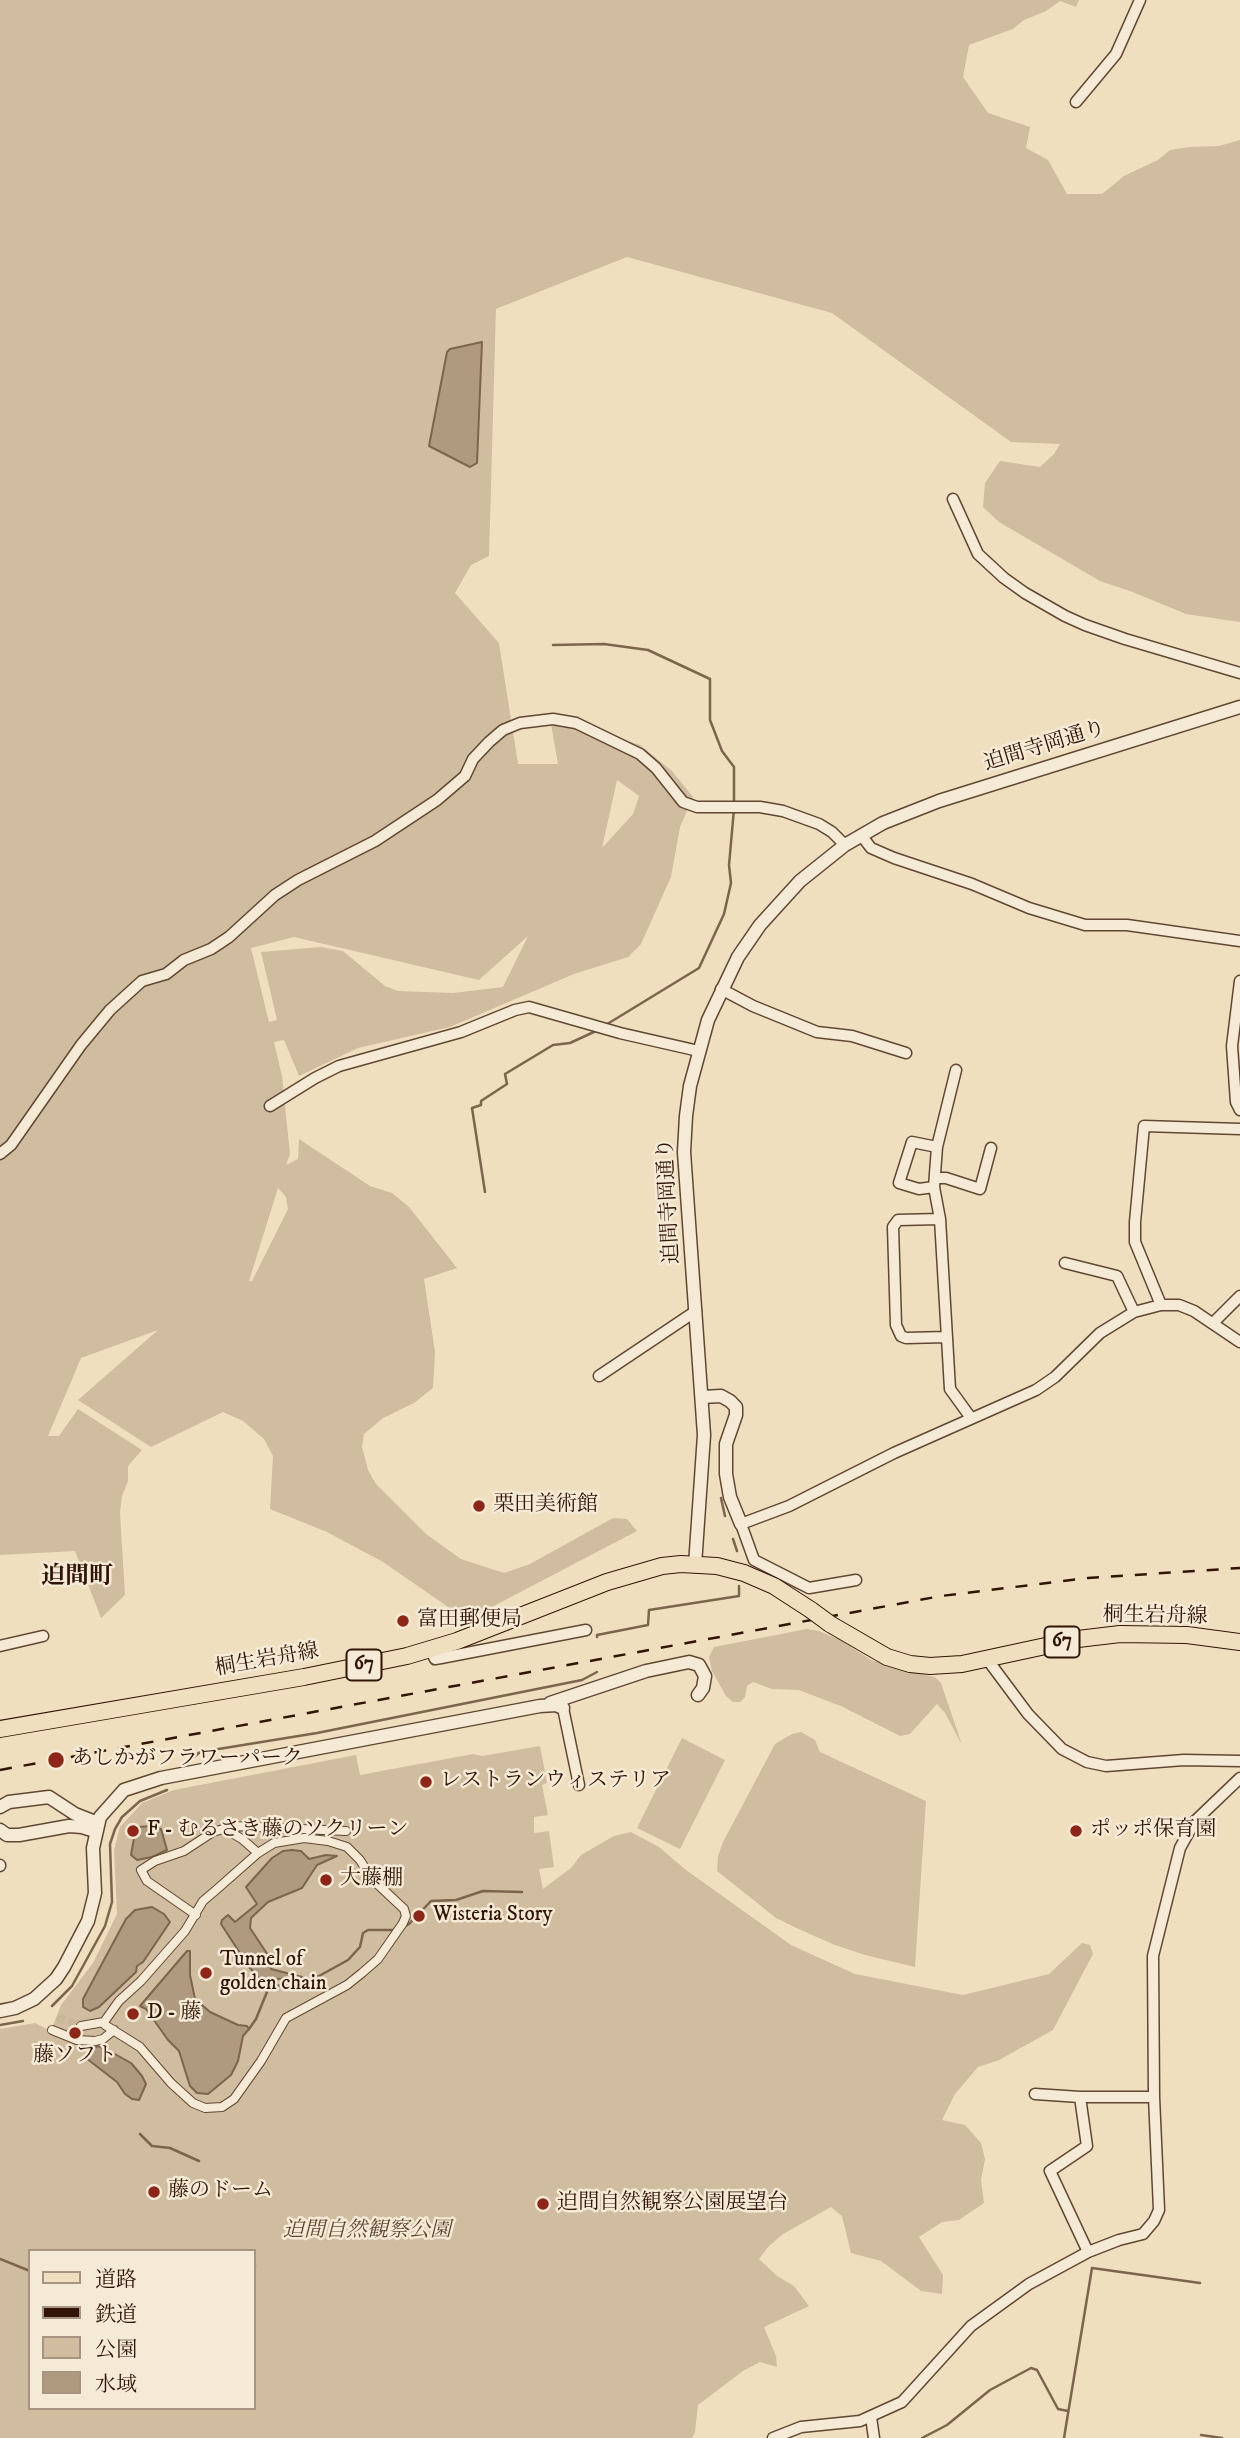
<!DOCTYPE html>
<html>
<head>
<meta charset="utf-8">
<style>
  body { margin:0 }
  #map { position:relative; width:1240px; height:2438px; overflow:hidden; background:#f0dfbf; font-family:"IM FELL DW Pica","Noto Serif JP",serif }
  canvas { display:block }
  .legend { position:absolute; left:28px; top:2249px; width:228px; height:161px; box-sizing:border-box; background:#f5ead5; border:2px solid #a79481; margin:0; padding:9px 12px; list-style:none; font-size:21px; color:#311403 }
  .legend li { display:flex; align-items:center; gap:14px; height:35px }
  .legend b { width:35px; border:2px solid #a79481 }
</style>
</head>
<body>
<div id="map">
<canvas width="1240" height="2438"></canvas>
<ul class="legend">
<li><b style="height:9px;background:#f0dfbf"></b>道路</li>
<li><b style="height:9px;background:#311403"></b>鉄道</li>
<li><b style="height:19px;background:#d0bc9f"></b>公園</li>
<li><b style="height:19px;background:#af9a7f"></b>水域</li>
</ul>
</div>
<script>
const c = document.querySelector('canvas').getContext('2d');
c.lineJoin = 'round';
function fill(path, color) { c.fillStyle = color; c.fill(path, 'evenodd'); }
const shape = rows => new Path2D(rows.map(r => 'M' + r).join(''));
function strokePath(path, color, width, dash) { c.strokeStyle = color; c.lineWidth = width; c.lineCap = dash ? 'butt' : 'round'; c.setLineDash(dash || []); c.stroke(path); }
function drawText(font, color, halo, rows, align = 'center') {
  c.font = font + ' "IM FELL DW Pica","Noto Serif JP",serif'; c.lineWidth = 5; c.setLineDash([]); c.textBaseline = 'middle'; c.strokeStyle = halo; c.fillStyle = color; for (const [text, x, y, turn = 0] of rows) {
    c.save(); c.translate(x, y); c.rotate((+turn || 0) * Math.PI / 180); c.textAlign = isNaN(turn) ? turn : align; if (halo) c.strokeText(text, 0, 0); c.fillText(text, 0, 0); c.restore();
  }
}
const green = shape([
  [0,0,1079,0,1076,7,1060,1,1046,11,1024,20,1013,29,969,45,963,77,988,113,1030,127,1026,148,1048,160,1067,194,1102,194,1124,176,1158,160,1170,150,1189,147,1219,146,1240,140,1240,622,1186,614,1130,591,1100,581,999,522,983,507,985,483,1000,461,1040,467,1054,454,1060,444,1011,442,832,313,627,257,496,309,489,556,471,565,455,593,499,643,518,764,558,764,551,724,590,729,640,745,672,771,693,797,680,827,671,877,641,944,628,957,574,974,450,1027,358,1048,299,1076,284,1040,274,1042,282,1076,290,1154,286,1165,298,1159,299,1139,370,1186,392,1193,409,1207,457,1268,424,1279,435,1352,433,1388,414,1403,383,1418,364,1434,362,1447,368,1470,376,1484,426,1534,461,1559,504,1573,530,1564,613,1518,627,1519,637,1531,467,1620,383,1562,327,1532,270,1509,273,1456,264,1439,243,1421,223,1412,151,1447,78,1400,158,1330,81,1358,48,1436,59,1436,78,1409,142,1450,128,1466,128,1481,122,1496,120,1513,125,1595,101,1618,75,1551,0,1555],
  [617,780,639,796,633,814,602,848],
  [528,936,503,987,453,993,398,991,385,986,343,951,321,947,261,952,277,1020,269,1022,251,948,294,937,479,980],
  [278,1188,286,1197,288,1209,252,1281,249,1281],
  [807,1629,819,1631,840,1640,871,1660,901,1670,935,1677,941,1683,962,1745,945,1713,937,1704,910,1734,900,1736,843,1707,799,1690,772,1689,753,1682,747,1686,745,1697,740,1702,733,1702,726,1696,712,1671,709,1657,714,1647],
  [801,1732,815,1740,820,1752,926,1801,915,1967,865,1955,835,1945,803,1931,776,1918,717,1871,718,1856,723,1842,775,1744,792,1734],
  [682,1738,725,1760,680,1849,637,1828],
  [540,1746,547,1783,542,1785,548,1815,534,1817,534,1833,549,1831,554,1867,539,1869,543,1889,571,1868,581,1855,614,1836,631,1832,659,1847,686,1870,791,1945,855,1974,963,1995,1049,1974,1082,1943,1090,1945,1093,1954,1053,2030,999,2060,978,2067,955,2094,942,2120,965,2125,981,2143,985,2159,981,2180,984,2203,959,2220,942,2222,919,2237,943,2275,942,2294,921,2291,881,2261,851,2253,842,2216,831,2207,783,2234,768,2247,759,2259,777,2276,794,2286,809,2306,764,2327,776,2356,777,2367,760,2362,743,2371,702,2402,698,2405,695,2432,692,2438,0,2438,0,2029,35,2023,51,2031,61,2005,93,1963,117,1914,114,1850,120,1827,142,1803,174,1790,356,1755,360,1775,473,1754,482,1756],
  [30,2251,254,2251,254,2408,30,2408]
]);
const water = shape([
  [482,342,477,463,470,467,429,446,447,352,450,349,482,342],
  [153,1826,161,1829,167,1850,152,1857,137,1860,131,1855,136,1827,153,1826],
  [292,1850,301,1851,309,1859,326,1855,337,1856,317,1865,302,1888,268,1902,251,1918,250,1928,268,1955,271,1969,302,1977,277,1979,269,1990,249,1967,221,1924,222,1920,228,1915,235,1922,257,1904,246,1887,272,1858,283,1851,292,1850],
  [152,1907,164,1914,170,1922,143,1962,137,1966,136,1972,99,2007,90,2011,83,2007,83,1999,126,1919,135,1910,152,1907],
  [187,1951,190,1951,190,1975,195,1999,210,2012,238,2025,247,2026,249,2029,243,2036,238,2061,231,2075,208,2094,197,2093,190,2086,179,2051,168,2040,146,2009,140,2006,187,1951],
  [97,2046,104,2048,131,2063,142,2076,146,2084,139,2100,132,2099,125,2094,117,2082,86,2058,97,2046]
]);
const stream = shape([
  [553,645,604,644,648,650,710,679,710,720,722,751,734,767,734,802],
  [604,1026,699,968,724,914,731,883,729,865,734,809],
  [485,1192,472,1108,481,1105,481,1101,507,1084,505,1074,553,1045,570,1043,596,1031],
  [721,1498,725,1516],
  [733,1539,737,1551],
  [597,1637,597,1635,648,1625,649,1610,739,1596,739,1586],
  [194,1757,200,1752,317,1733,582,1680,597,1672],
  [402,1928,409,1924,431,1901,456,1900,483,1891,522,1892],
  [271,1986,291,1985,319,1976,348,1960,360,1947,363,1933,368,1930,395,1930],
  [52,2006,72,1986,105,1926,112,1902,110,1844,115,1829,122,1817,140,1801,167,1790],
  [0,2025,23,2021],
  [249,2029,256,2019,269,1987],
  [140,2134,152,2146,170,2148,199,2161],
  [0,2259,30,2271],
  [254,2267,255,2266],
  [1201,2435,1222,2438],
  [922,2438,947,2425,990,2390,1031,2368,1037,2370,1058,2409,1068,2411],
  [1064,2438,1092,2268,1200,2283]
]);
const pedestrianTunnel = shape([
  [57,2017,81,2026]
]);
const pedestrian = shape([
  [225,1829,242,1839,258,1853],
  [304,1838,328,1841,347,1847,360,1860,371,1878,404,1909,406,1916,403,1923,378,1959,362,1973,347,1985,286,2018,261,2061,234,2099,222,2107,205,2108,193,2103,171,2083,140,2047,105,2025,104,2022,119,2001,141,1981,185,1931,203,1901,216,1890,258,1853,274,1843,304,1838],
  [196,1915,147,1881,141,1870,155,1861,184,1851,213,1832,233,1826,346,1831],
  [81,2026,104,2022],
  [52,2030,77,2040,95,2041,103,2039,114,2030]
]);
const minor = shape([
  [1076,102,1116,54,1140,0],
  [953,499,978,554,1004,578,1025,593,1065,616,1085,625,1125,639,1240,673],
  [861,835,871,848,894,858,972,884,1029,908,1085,925,1127,925,1240,941],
  [1240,981,1232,1046,1236,1102,1240,1110],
  [721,989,753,1006,817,1032,852,1036,906,1053],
  [956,1070,937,1147,934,1187,940,1219,950,1389,971,1418],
  [270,1106,315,1078,339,1066,461,1032,515,1010,529,1007,620,1033,699,1051],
  [0,1154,11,1145,81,1045,110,1010,142,981,166,974,184,960,211,949,229,937,275,895,298,880,375,841,437,800,465,776,473,759,489,742,503,730,520,723,553,719,576,723,640,754,656,768,683,802,697,807,760,807,783,811,819,824,832,832,845,845],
  [935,1178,946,1178,980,1189,991,1148],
  [934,1187,919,1189,899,1183,912,1142,937,1147],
  [940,1219,898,1220,893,1227,896,1325,901,1336,906,1338,947,1337],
  [1065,1263,1117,1276,1134,1312],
  [1161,1305,1135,1242,1135,1222,1144,1126,1240,1129],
  [1213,1323,1240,1296],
  [599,1376,696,1311],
  [856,1580,809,1588,754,1560,741,1524,789,1506,894,1453,1036,1390,1055,1377,1100,1333,1134,1312,1161,1305,1179,1305,1194,1311,1240,1342],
  [0,1646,43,1636],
  [430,1649,435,1659,441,1658,586,1630],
  [987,1659,1028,1714,1062,1749,1087,1762,1106,1766,1184,1760,1240,1761],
  [563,1708,579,1785],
  [0,1865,0,1866],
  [1035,2094,1080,2097,1154,2097],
  [1080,2097,1087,2146,1050,2171,1088,2252],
  [871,2417,874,2438],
  [773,2438,801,2427,860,2421,902,2402,971,2326,1029,2284,1088,2252,1119,2240,1143,2234,1154,2221,1159,2210,1154,2097,1153,1956,1180,1848,1195,1821,1240,1778]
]);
const tertiary = shape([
  [702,1397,721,1396,730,1401,736,1407,736,1415,726,1444,726,1474,730,1497,741,1524],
  [695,1565,704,1435,684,1152,686,1116,690,1086,708,1020,738,957,760,925,800,881,845,845,883,823,939,801,1240,707],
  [550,1703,646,1671,689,1662,699,1665,705,1676,703,1688,698,1695],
  [0,1807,9,1802,49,1797,75,1814,98,1823],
  [0,1830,7,1835,19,1835,69,1826,82,1827,95,1831],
  [0,2011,15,2008,34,1999,56,1979,64,1967,88,1921,95,1893,93,1848,100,1817,124,1790,161,1778,540,1706,556,1705,563,1708]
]);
const primary = shape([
  [830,1624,887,1657,910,1664,930,1666,962,1664,1078,1639,1120,1634,1187,1635,1240,1642],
  [0,1729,304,1677,407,1656,457,1641,607,1582,662,1566,681,1564,717,1566,744,1573,774,1586,811,1610]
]);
const rail = shape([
  [0,1770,941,1596,1088,1578,1240,1568]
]);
const primaryBridge = shape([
  [811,1610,830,1624]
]);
const markers = [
  [479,1506,7,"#8f2418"],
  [403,1621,7,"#8f2418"],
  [56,1760,9,"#8f2418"],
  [426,1782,7,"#8f2418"],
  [133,1831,7,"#8f2418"],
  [1076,1831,7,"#8f2418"],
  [326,1880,7,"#8f2418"],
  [419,1916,7,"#8f2418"],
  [206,1973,7,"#8f2418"],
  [133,2014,7,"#8f2418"],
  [75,2033,7,"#8f2418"],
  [154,2192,7,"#8f2418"],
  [543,2204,7,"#8f2418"]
];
const shields = [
  [1062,1642,35],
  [364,1665,35]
];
const shieldNames = [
  ["67",1062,1642],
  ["67",364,1665]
];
const streetNames = [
  ["迫間寺岡通り",1045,747,-17],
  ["迫間寺岡通り",670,1201,-93],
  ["桐生岩舟線",1155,1617,1],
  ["桐生岩舟線",267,1661,-10]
];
const poiNames = [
  ["栗田美術館",493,1506],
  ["富田郵便局",417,1621],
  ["あしかがフラワーパーク",72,1760],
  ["レストランウィステリア",440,1782],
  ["F - むるさき藤のソクリーン",147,1831],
  ["ポッポ保育園",1090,1831],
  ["大藤棚",340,1880],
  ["Wisteria Story",433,1916],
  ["Tunnel of",220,1961],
  ["golden chain",220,1985],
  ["D - 藤",147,2014],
  ["藤ソフト",75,2057,"center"],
  ["藤のドーム",168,2192],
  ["迫間自然観察公園展望台",557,2204]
];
const parkNames = [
  ["迫間自然観察公園",367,2232]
];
const quarterNames = [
  ["迫間町",77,1578]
];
fill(green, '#d0bc9f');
fill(water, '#af9a7f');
strokePath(water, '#7d644d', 2);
strokePath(stream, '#7d644d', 2.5);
strokePath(pedestrianTunnel, '#cab699', 8, [8, 4]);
strokePath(pedestrian, '#614732', 10);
strokePath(minor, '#614732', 13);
strokePath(tertiary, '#614732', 15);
strokePath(primary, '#311403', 18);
strokePath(pedestrian, '#f5ead5', 8);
strokePath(minor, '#f5ead5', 10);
strokePath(tertiary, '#f5ead5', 12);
strokePath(primary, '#f0dfbf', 16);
strokePath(rail, '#311403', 2.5, [12, 12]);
strokePath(primaryBridge, '#311403', 18, []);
strokePath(primaryBridge, '#f0dfbf', 16);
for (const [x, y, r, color] of markers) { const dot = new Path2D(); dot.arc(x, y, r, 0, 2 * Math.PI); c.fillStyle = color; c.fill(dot); strokePath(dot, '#f5ead5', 2.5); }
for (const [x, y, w] of shields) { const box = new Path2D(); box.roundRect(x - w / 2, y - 15.5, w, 31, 5); c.fillStyle = '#f5ead5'; c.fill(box); strokePath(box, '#311403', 2); }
drawText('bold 19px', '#311403', null, shieldNames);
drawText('21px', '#311403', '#f5ead5', streetNames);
drawText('21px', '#311403', '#f5ead5', poiNames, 'left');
drawText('italic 21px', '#614632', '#f5ead5', parkNames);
drawText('bold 24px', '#311403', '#f5ead5', quarterNames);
</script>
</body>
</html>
